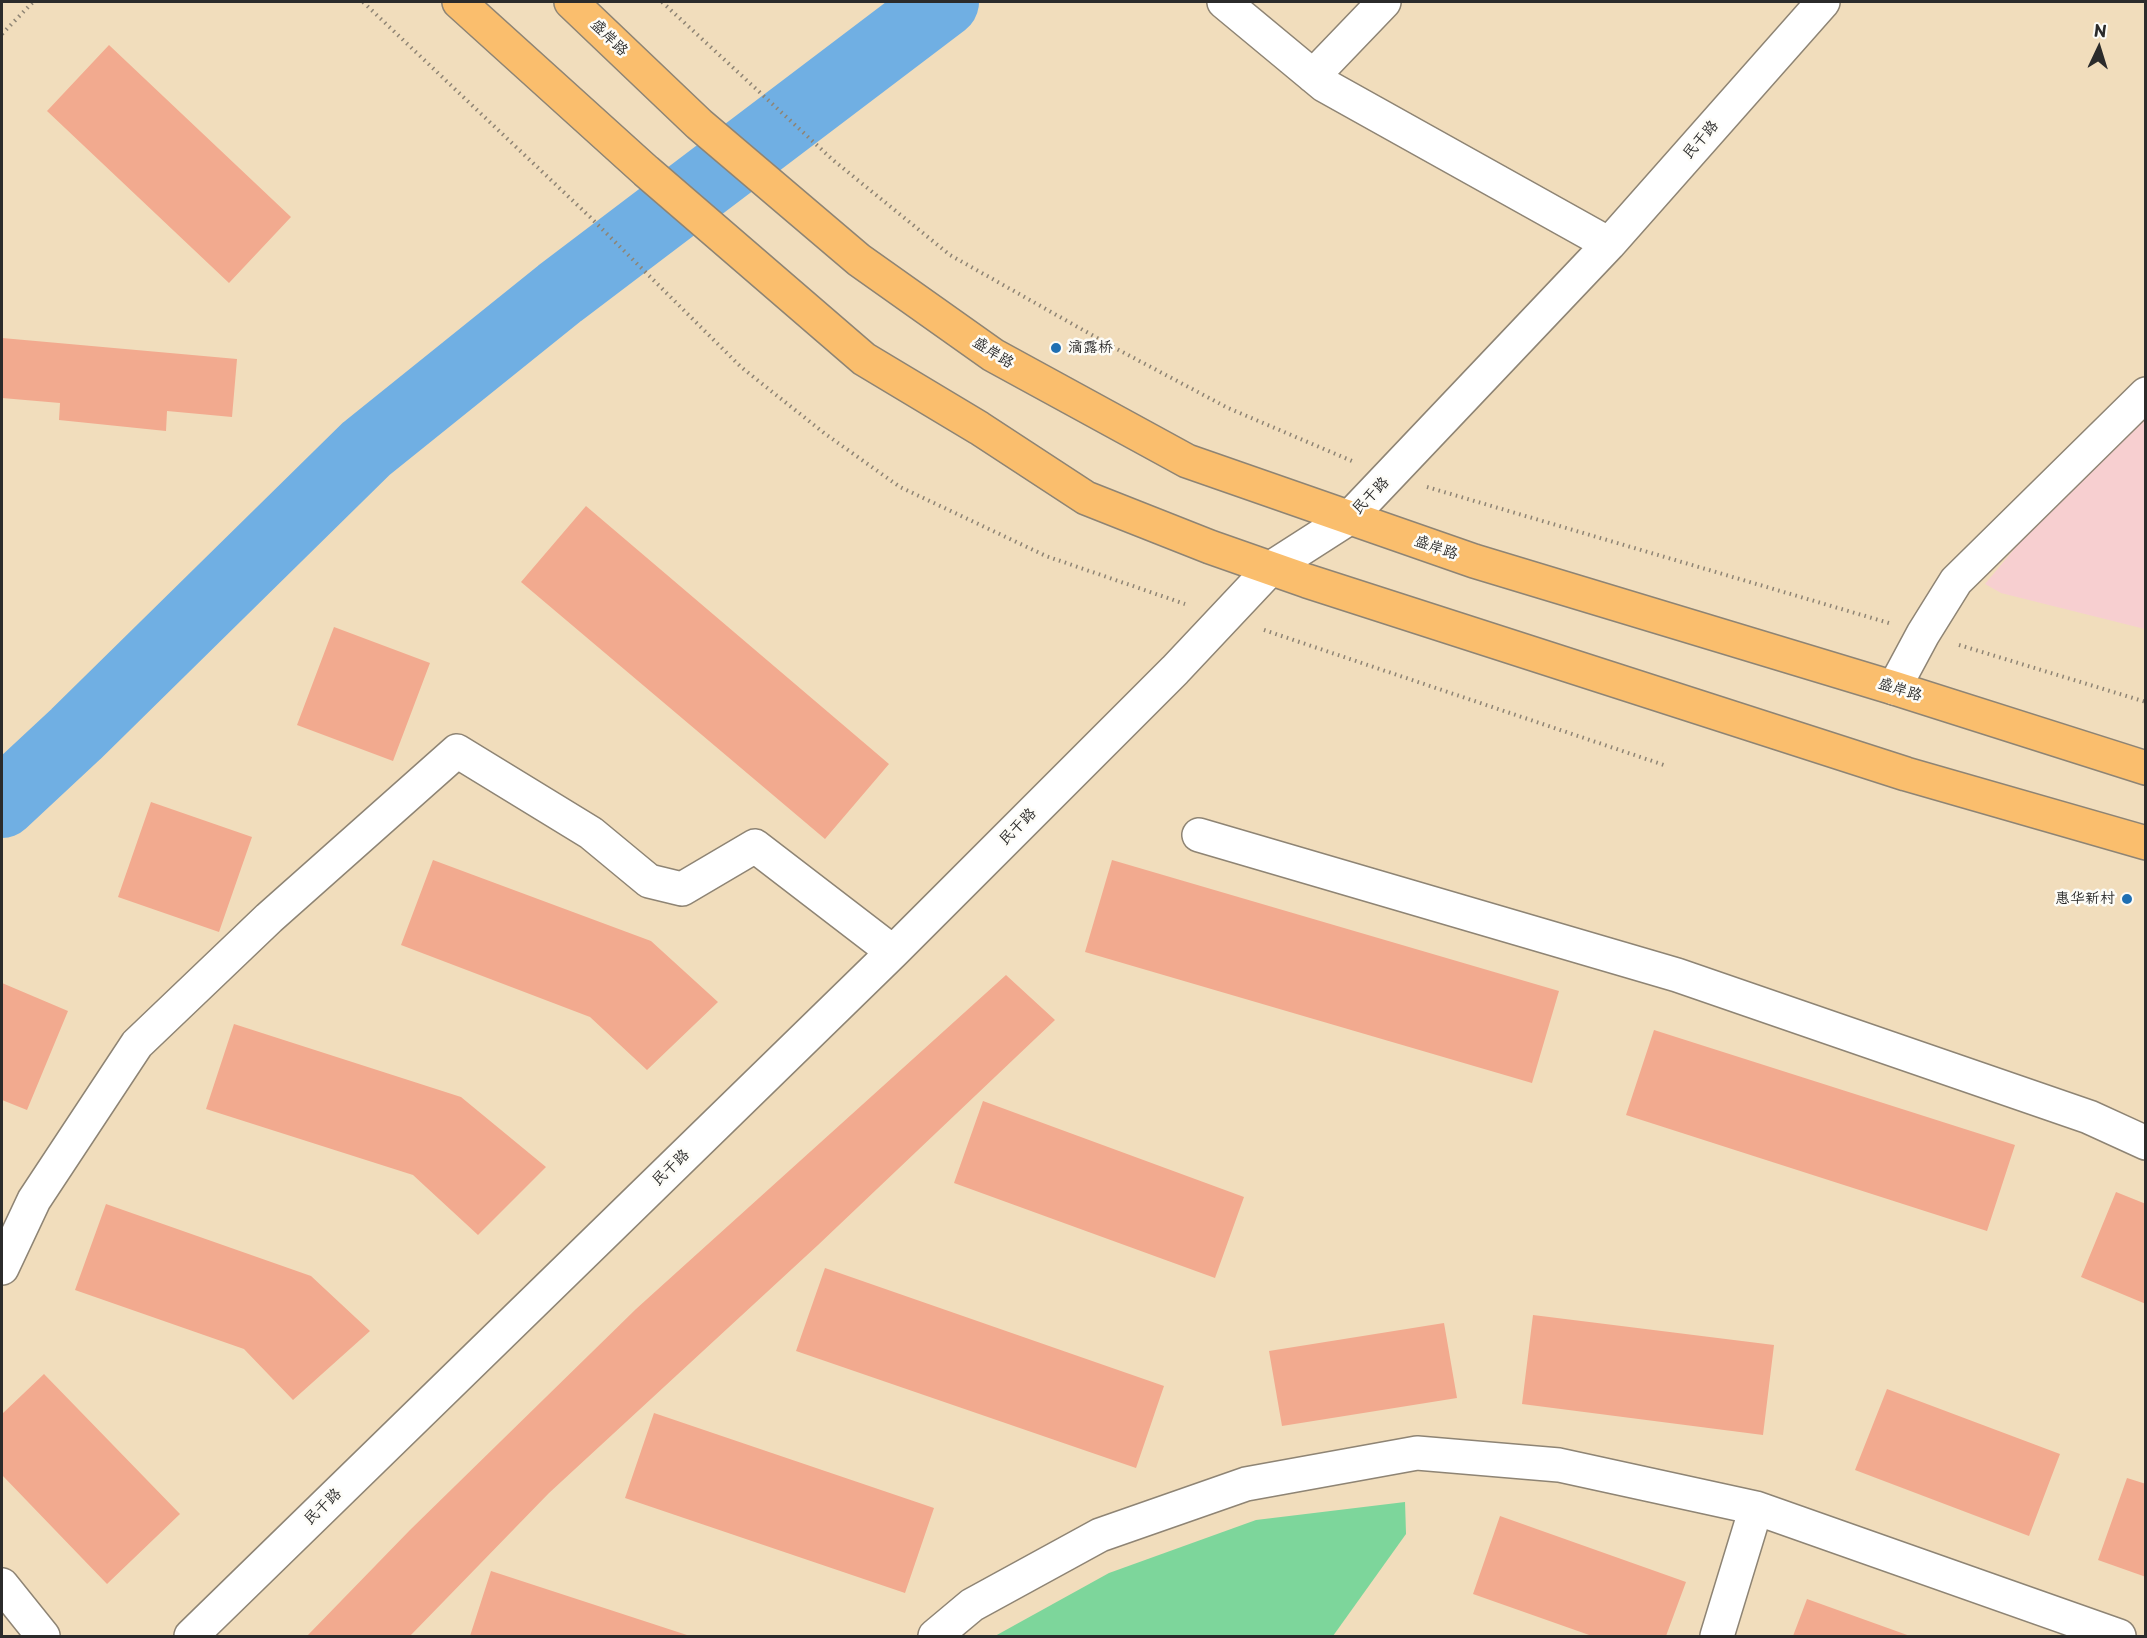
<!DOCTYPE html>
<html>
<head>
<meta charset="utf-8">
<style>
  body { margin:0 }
  #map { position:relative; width:2147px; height:1638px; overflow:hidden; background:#f1ddbc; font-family:"Playpen Sans",sans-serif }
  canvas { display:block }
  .frame { position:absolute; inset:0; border:3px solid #2b2b2b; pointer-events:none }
  .north { position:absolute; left:2069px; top:18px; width:60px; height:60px; -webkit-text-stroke:4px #fdfcf7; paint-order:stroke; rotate:4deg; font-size:16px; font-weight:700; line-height:24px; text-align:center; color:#2b2b2b }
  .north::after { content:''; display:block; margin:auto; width:21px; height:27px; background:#2b2b2b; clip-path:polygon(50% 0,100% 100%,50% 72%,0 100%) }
</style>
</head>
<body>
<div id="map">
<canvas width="2147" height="1638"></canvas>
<div class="frame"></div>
<div class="north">N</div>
</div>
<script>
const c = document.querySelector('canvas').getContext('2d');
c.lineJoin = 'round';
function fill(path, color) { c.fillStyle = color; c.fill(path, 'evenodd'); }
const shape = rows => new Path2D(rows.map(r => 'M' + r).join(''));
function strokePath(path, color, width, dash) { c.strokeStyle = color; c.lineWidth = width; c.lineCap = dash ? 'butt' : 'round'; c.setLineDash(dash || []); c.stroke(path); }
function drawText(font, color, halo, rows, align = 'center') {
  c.font = font + ' "Playpen Sans","LXGW WenKai TC",sans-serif'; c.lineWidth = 5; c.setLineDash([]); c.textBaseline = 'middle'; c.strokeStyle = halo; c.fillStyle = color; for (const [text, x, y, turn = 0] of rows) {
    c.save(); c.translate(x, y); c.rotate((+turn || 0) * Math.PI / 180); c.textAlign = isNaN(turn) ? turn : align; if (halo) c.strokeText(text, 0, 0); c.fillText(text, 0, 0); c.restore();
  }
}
const built = shape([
  [2145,392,2145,629,2001,593,1985,584]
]);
const green = shape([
  [1405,1502,1406,1534,1333,1636,995,1636,1109,1573,1256,1520]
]);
const river = shape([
  [2,803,76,734,366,449,560,293,944,2]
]);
const building = shape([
  [109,45,291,217,229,283,47,111],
  [2,338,237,359,232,417,167,411,166,431,59,420,60,403,2,398],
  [586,506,889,764,825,839,521,582],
  [334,627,430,663,393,761,297,725],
  [151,802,252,837,219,932,118,897],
  [433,860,651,941,718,1002,647,1070,590,1017,401,945],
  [1112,860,1559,991,1532,1083,1085,952],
  [1006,975,1055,1020,818,1245,549,1493,410,1636,307,1636,410,1530,636,1309],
  [2,983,68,1011,27,1110,2,1100],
  [234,1024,461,1097,546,1167,478,1235,413,1175,206,1109],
  [1654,1030,2015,1145,1987,1231,1626,1115],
  [983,1101,1244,1197,1215,1278,954,1183],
  [2116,1192,2146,1204,2146,1304,2081,1277],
  [106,1204,311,1276,370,1331,293,1400,244,1349,75,1290],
  [825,1268,1164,1386,1136,1468,796,1351],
  [1533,1315,1774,1345,1763,1435,1522,1404],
  [1444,1323,1457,1398,1282,1426,1269,1351],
  [44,1374,180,1514,107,1584,2,1475,2,1414],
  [1887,1389,2060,1454,2029,1536,1855,1470],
  [654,1413,934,1508,905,1593,625,1498],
  [2127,1478,2146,1484,2146,1577,2098,1560],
  [1500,1516,1686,1582,1666,1636,1592,1636,1473,1594],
  [491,1571,690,1636,470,1636],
  [1807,1599,1910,1636,1793,1636]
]);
const path = shape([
  [363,2,590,217,741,367,824,433,900,487,1046,556,1185,604],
  [662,2,833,160,950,255,1115,348,1228,408,1352,461],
  [2,34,33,2],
  [1427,487,1889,623],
  [1264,630,1664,765],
  [1959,645,2146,702]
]);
const minor = shape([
  [1224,2,1324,85,1609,244],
  [1313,76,1384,2],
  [1894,688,1923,634,1956,581,2146,394],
  [1199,835,1677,975,2089,1117,2146,1143],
  [2,1268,34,1200,137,1044,269,918,457,751,591,833,649,881,682,889,755,846,893,952],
  [2,1585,43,1636],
  [191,1636,893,952,1175,670,1271,568,1349,518,1609,244,1823,2],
  [935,1636,972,1605,1100,1535,1246,1484,1417,1453,1559,1465,1756,1508,2119,1636],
  [1717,1636,1756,1508]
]);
const major = shape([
  [459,2,646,171,864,359,979,428,1086,498,1210,547,1307,581,1906,774,2146,843],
  [571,2,699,124,859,260,993,355,1187,461,1474,561,1894,688,2146,768]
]);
const markers = [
  [1056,348,6,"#1f6fb2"],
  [2127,899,6,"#1f6fb2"]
];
const streetNames = [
  ["盛岸路",609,38,44],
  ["民干路",1701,140,-49],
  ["盛岸路",993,353,32],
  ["民干路",1371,496,-46],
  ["盛岸路",1436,548,19],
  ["盛岸路",1900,690,17],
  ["民干路",1018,827,-45],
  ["民干路",671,1168,-44],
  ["民干路",323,1507,-44]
];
const poiNames = [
  ["滴露桥",1068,348],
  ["惠华新村",2115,899,"right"]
];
fill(built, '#f7cfd0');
fill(green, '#7dd69b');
strokePath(river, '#70afe3', 70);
fill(building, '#f2aa8f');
strokePath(minor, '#8e8474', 36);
strokePath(major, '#8e8474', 36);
strokePath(path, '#8e8474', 4, [1.5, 4.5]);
strokePath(minor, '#fff', 33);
strokePath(major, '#fabe6d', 33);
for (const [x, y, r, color] of markers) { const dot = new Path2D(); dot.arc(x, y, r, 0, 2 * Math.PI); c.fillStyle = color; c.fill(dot); strokePath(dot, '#fdfcf7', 2); }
drawText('15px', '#2b2b2b', '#fdfcf7', streetNames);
drawText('15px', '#2b2b2b', '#fdfcf7', poiNames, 'left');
</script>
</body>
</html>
